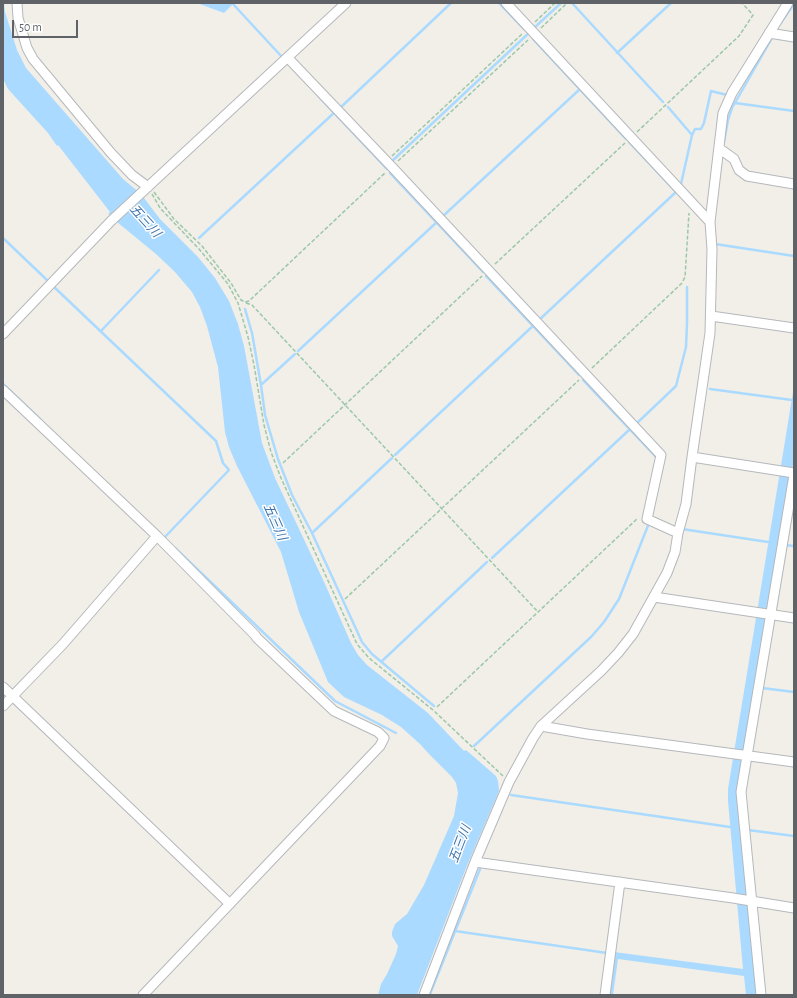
<!DOCTYPE html>
<html>
<head>
<meta charset="utf-8">
<style>
  body { margin:0 }
  #map { position:relative; width:797px; height:998px; overflow:hidden; background:#f1efe8; font-family:"Alegreya Sans",sans-serif }
  canvas { display:block }
  .frame { position:absolute; inset:0; border:4px solid #5f6368; pointer-events:none }
  .scale { position:absolute; left:12px; top:20px; width:66px; height:18px; box-sizing:border-box; border:2px solid #5f6368; border-top:0; padding-left:5px; font-size:12px; line-height:14px; white-space:nowrap; color:#5f6368; -webkit-text-stroke:3px #fff; paint-order:stroke }
</style>
</head>
<body>
<div id="map">
<canvas width="797" height="998"></canvas>
<div class="frame"></div>
<div class="scale">50 m</div>
</div>
<script>
const c = document.querySelector('canvas').getContext('2d');
c.lineJoin = 'round';
function fill(path, color) { c.fillStyle = color; c.fill(path, 'evenodd'); }
const shape = rows => new Path2D(rows.map(r => 'M' + r).join(''));
function strokePath(path, color, width, dash) { c.strokeStyle = color; c.lineWidth = width; c.lineCap = dash ? 'butt' : 'round'; c.setLineDash(dash || []); c.stroke(path); }
function drawText(font, color, halo, rows, align = 'center') {
  c.font = font + ' "Alegreya Sans","Noto Sans JP",sans-serif'; c.lineWidth = 3; c.setLineDash([]); c.textBaseline = 'middle'; c.strokeStyle = halo; c.fillStyle = color; for (const [text, x, y, turn = 0] of rows) {
    c.save(); c.translate(x, y); c.rotate((+turn || 0) * Math.PI / 180); c.textAlign = isNaN(turn) ? turn : align; if (halo) c.strokeText(text, 0, 0); c.fillText(text, 0, 0); c.restore();
  }
}
const water = shape([
  [3,3,4,3,5,12,17,50,26,68,123,179,141,194,160,219,198,257,215,278,229,301,238,324,244,346,262,443,275,478,325,584,351,643,358,655,367,665,428,713,464,751,466,750,496,776,498,781,499,791,466,868,417,995,378,995,381,984,387,974,396,954,398,946,392,936,392,932,395,924,407,914,424,885,454,816,458,793,456,783,452,777,429,754,420,744,401,727,382,715,344,697,328,682,299,612,281,552,237,466,229,447,225,432,218,367,207,326,200,307,192,292,175,272,156,254,117,222,113,216,108,214,110,212,58,145,57,146,48,133,8,89,3,79],
  [197,3,234,3,224,13],
  [794,386,794,459,740,783,757,995,746,995,744,976,618,959,613,995,608,995,614,952,743,969,728,801,728,789]
]);
const stream = shape([
  [499,3,524,29],
  [572,3,663,102],
  [233,4,282,57],
  [780,24,794,4],
  [534,28,561,3],
  [533,39,626,139],
  [617,53,671,3],
  [320,98,387,169],
  [735,103,794,111],
  [668,107,692,135],
  [340,108,451,3],
  [724,142,728,120,732,108,772,38],
  [391,162,530,32],
  [390,173,483,272],
  [681,184,692,135,695,129,701,129,704,123,711,91,727,95],
  [442,217,580,89],
  [3,238,48,281],
  [199,238,336,111],
  [715,244,794,256],
  [486,276,579,375],
  [53,286,216,441,223,463,229,470,164,538],
  [245,309,252,333,261,385,265,415,278,459,292,495,312,533,362,642,372,654,434,706],
  [539,320,676,192,629,142],
  [101,331,159,270],
  [298,351,438,221],
  [583,380,656,457],
  [3,384,41,420],
  [262,384,295,354],
  [710,389,792,400],
  [636,424,676,386,686,347,687,323,687,287],
  [395,455,535,324],
  [682,529,768,542],
  [312,533,392,458],
  [785,545,794,546],
  [175,548,335,701,396,733],
  [492,558,629,430],
  [381,662,487,562],
  [762,688,794,692],
  [474,746,591,637,604,622,619,599,649,523],
  [511,795,730,827],
  [748,830,794,836],
  [455,931,607,953],
  [430,994,480,869]
]);
const path = shape([
  [535,22,555,3],
  [541,28,567,3],
  [637,132,739,36,753,15,742,3],
  [392,156,522,34],
  [398,161,528,40],
  [154,192,174,219,202,246,231,283,241,300,245,302,249,301,386,172],
  [152,194,160,208,199,249,228,284,238,303,248,337,254,365,264,425,271,452,281,478,357,644,369,658,433,710,503,776],
  [495,264,625,143],
  [246,303,252,305,538,612],
  [592,368,682,283,685,277,689,213],
  [283,463,482,276],
  [345,599,579,380],
  [437,707,638,518]
]);
const minor = shape([
  [17,3,18,18,27,48,33,59,111,153,132,175,148,187],
  [506,3,710,222],
  [769,33,794,37],
  [288,58,392,167,661,455,647,519,678,533],
  [720,149,734,159,739,170,747,176,794,184],
  [711,316,794,328],
  [3,334,111,221,346,3],
  [3,390,157,536,255,635,257,638,334,711,378,732,384,738,380,746,143,995],
  [692,457,794,473],
  [654,597,794,618],
  [3,687,230,904],
  [3,706,63,644,157,536],
  [541,726,587,734,794,762],
  [475,862,733,898,794,908],
  [424,995,475,862,509,782,533,738,541,726,601,671,618,653,633,634,667,573,675,552,678,533,686,504,692,457,710,333,712,249,710,222,723,113,732,93,788,3],
  [605,995,620,882],
  [761,995,741,792,794,475]
]);
const waterNames = [
  ["五三川",145,221,48],
  ["五三川",275,522,66],
  ["五三川",460,844,-69]
];
fill(water, '#aadaff');
strokePath(stream, '#aadaff', 2.5);
strokePath(minor, '#b5b8bc', 11);
strokePath(path, '#9cc7a9', 1.5, [4, 2]);
strokePath(minor, '#fff', 9);
drawText('italic 13px', '#4174aa', '#fff', waterNames);
</script>
</body>
</html>
